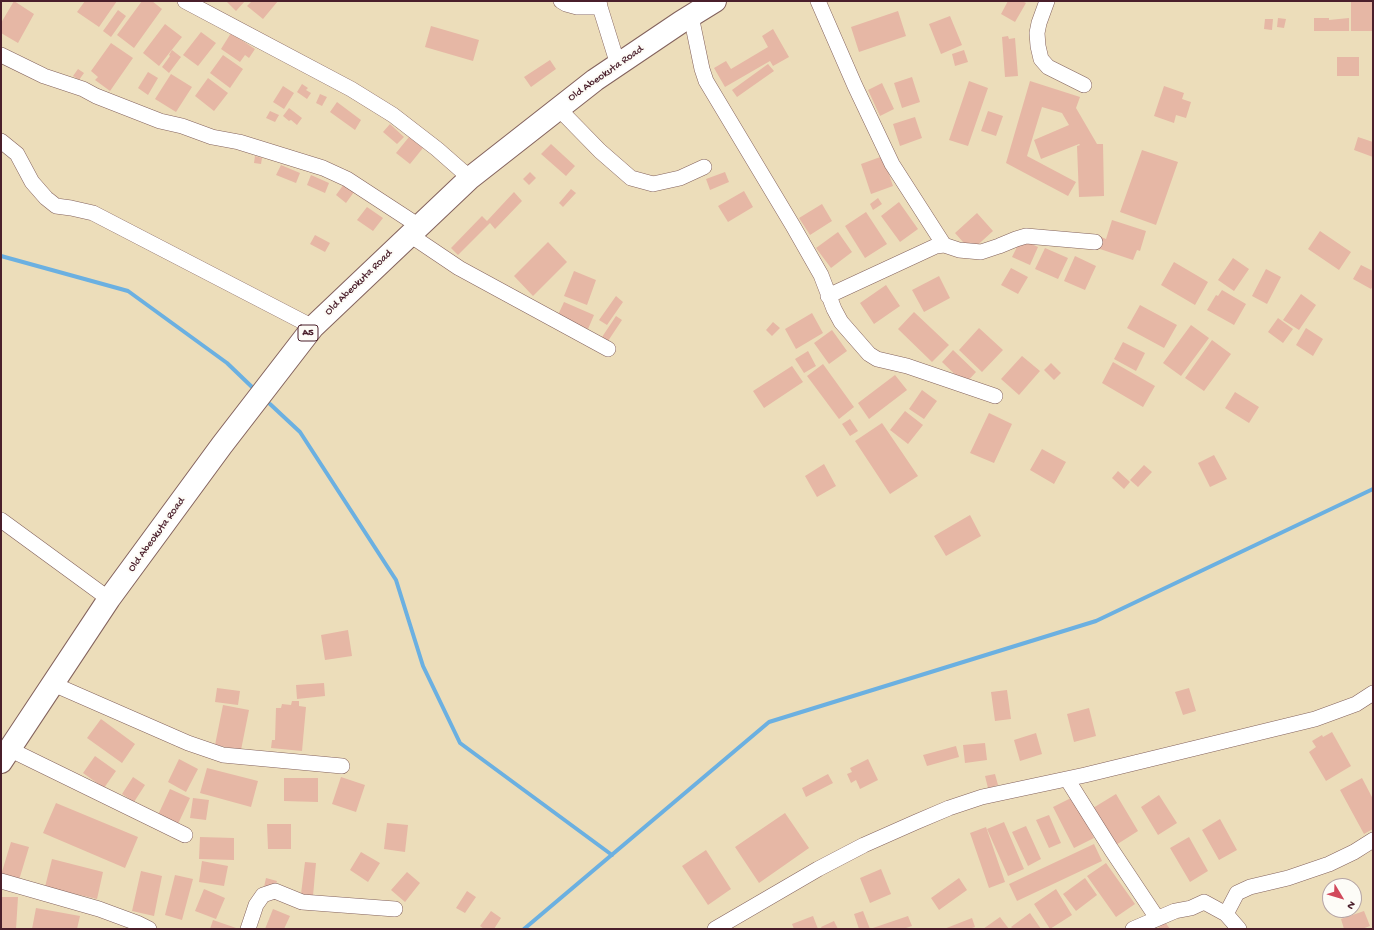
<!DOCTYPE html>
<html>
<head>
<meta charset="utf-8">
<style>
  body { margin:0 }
  #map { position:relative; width:1374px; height:930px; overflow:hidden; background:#ecddba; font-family:"Gochi Hand",sans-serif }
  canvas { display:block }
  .frame { position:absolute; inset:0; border:2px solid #4a1f2b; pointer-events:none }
  .north { position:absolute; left:1322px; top:878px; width:40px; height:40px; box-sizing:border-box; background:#fdfcf7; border:1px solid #b5a4a5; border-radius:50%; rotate:128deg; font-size:11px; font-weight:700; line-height:16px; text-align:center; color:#4a1f2b }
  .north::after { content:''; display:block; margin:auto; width:14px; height:18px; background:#d1495b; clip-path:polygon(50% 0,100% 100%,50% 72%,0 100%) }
</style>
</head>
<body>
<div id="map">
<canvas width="1374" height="930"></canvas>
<div class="frame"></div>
<div class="north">N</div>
</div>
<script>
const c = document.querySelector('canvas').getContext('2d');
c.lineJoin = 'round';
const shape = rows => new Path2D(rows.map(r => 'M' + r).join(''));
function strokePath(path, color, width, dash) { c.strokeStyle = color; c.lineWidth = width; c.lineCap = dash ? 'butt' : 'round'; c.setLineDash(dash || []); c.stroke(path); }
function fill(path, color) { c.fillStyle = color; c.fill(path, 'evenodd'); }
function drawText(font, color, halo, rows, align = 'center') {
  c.font = font + ' "Gochi Hand",sans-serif'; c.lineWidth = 4; c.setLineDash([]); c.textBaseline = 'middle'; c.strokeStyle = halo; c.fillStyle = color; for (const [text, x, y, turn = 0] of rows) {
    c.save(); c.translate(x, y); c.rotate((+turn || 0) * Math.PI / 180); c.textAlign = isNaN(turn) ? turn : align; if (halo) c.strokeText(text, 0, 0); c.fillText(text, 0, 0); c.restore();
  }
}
const stream = shape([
  [1,256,128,291,227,363,252,387],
  [270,404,300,432,396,580,423,666,460,743,612,855],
  [524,929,769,722,1096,621,1373,489]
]);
const building = shape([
  [14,1,34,14,18,43,1,33,1,23],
  [85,1,117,1,99,27,77,12],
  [142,1,152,1,162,9,134,48,117,35],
  [226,1,245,1,236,11],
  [252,1,278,1,263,19,247,6],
  [1008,1,1022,1,1026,3,1015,22,1001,14],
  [1351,1,1373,1,1373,31,1351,31],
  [118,10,126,16,111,37,103,31],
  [898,11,906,36,859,52,851,27],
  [950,16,962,45,941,54,929,24],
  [1278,18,1286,19,1284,28,1277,27],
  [1314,18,1329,18,1329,20,1349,18,1349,31,1314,31],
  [1265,19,1273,19,1272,30,1264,29],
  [165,24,182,37,159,66,143,53],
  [431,26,479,40,473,61,425,47],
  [773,29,789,57,773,66,770,61,725,87,714,68,726,61,731,69,768,47,762,36],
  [201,32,216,43,198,66,183,55],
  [231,33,255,49,249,58,245,55,240,62,221,49],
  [1008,36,1009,39,1015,38,1018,76,1005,77,1002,37],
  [111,43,133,58,110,91,95,80,98,77,91,71],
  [172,50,181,57,169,73,162,67,170,56,169,55],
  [964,50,968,62,955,66,952,54],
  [223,55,243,69,230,88,210,73],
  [1337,57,1359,57,1359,76,1337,76],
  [550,60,556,69,531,87,524,77],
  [768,64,774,71,737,97,732,90],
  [78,69,84,73,79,80,73,76],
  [148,72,158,78,148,95,138,88],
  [171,74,192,87,176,112,155,99],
  [912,77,920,102,902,108,894,83],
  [208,78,228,93,214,111,195,96],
  [969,81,988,88,968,146,949,140],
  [1030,81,1080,97,1076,108,1097,144,1103,144,1104,196,1079,197,1077,146,1080,145,1079,144,1041,159,1034,140,1069,125,1062,113,1042,107,1027,156,1076,182,1068,196,1006,163],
  [882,83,894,109,880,116,868,90],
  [302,84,308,88,306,90,311,93,307,99,297,92],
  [283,86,294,93,284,109,273,102],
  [1164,86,1184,93,1182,99,1191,102,1186,118,1176,115,1174,123,1154,116],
  [320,94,327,97,322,106,316,103],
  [337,102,361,120,355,130,330,112],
  [289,108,302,118,297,125,291,120,289,121,283,116],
  [270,111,279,115,275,122,266,118],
  [988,111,1003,116,996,136,981,131],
  [915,117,922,138,900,146,893,124],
  [390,124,404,137,397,144,383,132],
  [409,137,423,148,410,164,396,153],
  [1358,137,1373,142,1373,157,1354,150],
  [551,144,575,166,566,176,541,154],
  [1142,150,1178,162,1156,225,1120,212],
  [255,156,262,158,261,164,254,163],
  [883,156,893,186,871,194,861,164],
  [281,165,300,173,296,183,276,175],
  [530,172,536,178,529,185,523,179],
  [725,172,729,182,710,190,706,179],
  [311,175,329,183,325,193,307,185],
  [344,184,354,192,346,203,336,195],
  [571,189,576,193,563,207,559,203],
  [744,191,753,207,728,222,718,206],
  [514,192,522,201,495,229,490,223,458,255,451,248,482,216,487,221],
  [878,198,882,204,873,210,870,204],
  [899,202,918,229,900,242,881,216],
  [822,204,832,221,810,235,799,218],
  [367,207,383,218,373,231,357,220],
  [866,212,887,244,865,258,845,226],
  [977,213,993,231,971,251,955,233],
  [1112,220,1146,231,1140,251,1137,250,1133,260,1097,248,1101,237,1106,239],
  [1320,231,1351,252,1339,270,1308,249],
  [838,232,852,252,831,268,816,248],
  [315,235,330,243,325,252,310,244],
  [1021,239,1038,247,1030,265,1012,257],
  [548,242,567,262,533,296,514,276],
  [1045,248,1068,258,1058,279,1035,269],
  [1075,256,1096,266,1085,290,1064,281],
  [1233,258,1249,269,1234,291,1218,280],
  [1174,262,1208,282,1195,305,1161,285],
  [1361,265,1373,271,1373,286,1371,289,1353,279],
  [1011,268,1028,277,1018,294,1001,285],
  [1266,269,1281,277,1267,304,1252,296],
  [574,271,596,280,587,305,564,296],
  [939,276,950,298,924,312,912,290],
  [886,285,900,306,874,324,860,303],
  [1222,290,1246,304,1234,325,1207,310,1216,295,1218,296],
  [1301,294,1316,305,1299,330,1283,320],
  [616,296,623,302,607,325,599,320],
  [564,302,594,315,588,329,558,315],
  [1140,305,1177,325,1164,348,1127,328],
  [914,312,949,345,932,362,898,329],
  [812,313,823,333,796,349,785,329],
  [616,316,622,320,606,344,600,340],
  [1278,318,1293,329,1283,343,1268,332],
  [773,322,780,328,772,336,766,330],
  [1191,325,1209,338,1181,376,1163,363],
  [979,328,1003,350,982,372,959,350],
  [1306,328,1323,339,1313,356,1296,345],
  [832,330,847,351,829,364,814,343],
  [1212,340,1231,354,1204,391,1185,378],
  [1123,342,1145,353,1136,371,1114,359],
  [953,350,976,372,965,384,942,362],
  [808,351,816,366,804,373,795,359],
  [1022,356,1040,371,1019,395,1001,379],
  [1113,362,1155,386,1143,407,1102,383],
  [1051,363,1061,373,1054,380,1044,370],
  [823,364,854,407,839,419,807,376],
  [792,366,803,382,764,408,753,391],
  [895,375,907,390,869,419,858,403],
  [922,390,937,401,924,419,909,409],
  [1235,392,1259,407,1249,423,1225,408],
  [905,411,923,425,908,444,890,430],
  [989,413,1012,424,994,463,970,453],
  [850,419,858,431,850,436,842,424],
  [882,423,918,476,890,494,855,441],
  [1042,449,1066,462,1054,484,1030,470],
  [1214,455,1227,479,1210,487,1198,463],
  [824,464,836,486,817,497,805,476],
  [1144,465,1152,472,1138,487,1130,480],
  [1118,471,1130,482,1124,489,1112,478],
  [970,515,981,536,946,556,934,536],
  [348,630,352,656,325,660,321,635],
  [324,683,325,696,297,699,296,685],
  [217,688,240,691,238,705,215,702],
  [1189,688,1196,711,1183,715,1175,692],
  [1007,690,1011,719,995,721,991,692],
  [292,701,299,701,299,706,306,707,302,751,271,748,272,740,275,740,276,708,281,708,282,704,291,705],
  [223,705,249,710,241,750,215,745],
  [1089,708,1096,736,1074,742,1067,714],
  [101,719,135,744,122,763,87,738],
  [1332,732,1351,766,1326,781,1309,752,1316,747,1312,741,1322,735,1323,737],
  [1036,733,1042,754,1020,761,1014,740],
  [985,743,987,760,965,763,963,745],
  [956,746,959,757,927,766,923,755],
  [95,756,116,771,104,788,83,773],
  [179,759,198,769,186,792,168,782],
  [868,759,878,780,860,789,856,780,851,783,847,774,852,772,850,768],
  [207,768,258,781,251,807,200,793],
  [828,774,833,783,806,797,802,788],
  [995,774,998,785,988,788,985,776],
  [133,777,145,785,134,802,122,794],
  [341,777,365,785,356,812,332,804],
  [284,778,318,778,318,802,284,801],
  [1362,778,1373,799,1373,829,1364,834,1340,790],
  [170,789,190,798,178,824,158,815],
  [1116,794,1138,831,1116,845,1093,808],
  [1159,795,1177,823,1158,835,1141,807],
  [1073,797,1094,838,1074,848,1053,807],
  [193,798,209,800,206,820,190,818],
  [56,803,138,837,125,868,43,833],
  [785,813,809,848,759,883,735,847],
  [1049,815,1061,843,1049,848,1036,820],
  [1220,819,1237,850,1219,860,1202,830],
  [1004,822,1024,869,1008,876,987,829],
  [387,823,408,825,405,852,384,849],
  [267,824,291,824,291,849,268,849],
  [1026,826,1041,859,1028,866,1012,832],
  [986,827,1005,882,989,888,970,833],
  [200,837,234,838,234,860,199,859],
  [1189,837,1208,871,1190,882,1170,848],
  [11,842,29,847,19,880,1,875],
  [1094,844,1102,861,1017,901,1009,884],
  [706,850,731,889,708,905,682,866],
  [361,852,380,863,368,882,350,870],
  [52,859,103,872,97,899,45,887],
  [202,861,228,866,224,886,199,882],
  [305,862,316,863,313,896,301,894],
  [1106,863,1135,904,1116,917,1087,876],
  [881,869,891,894,870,903,860,878],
  [141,871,162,876,154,916,132,911],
  [407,872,420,883,405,902,391,890],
  [175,875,193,879,182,920,165,915],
  [266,878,277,881,274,890,264,887],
  [959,878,967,890,939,910,931,898],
  [1085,878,1097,895,1076,911,1063,894],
  [204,889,225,898,216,919,195,911],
  [1056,889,1072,915,1050,929,1034,904],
  [467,891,476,897,465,913,456,908],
  [1,897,18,897,16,929,1,929],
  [36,908,80,916,77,929,32,929],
  [273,909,290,916,284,929,265,929],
  [491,911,501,918,494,929,484,929,480,926],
  [863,911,870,929,859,929,854,914],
  [1364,911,1370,926,1362,929,1344,929,1341,919],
  [1030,913,1041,929,1013,929,1011,927],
  [813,916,818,929,794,929,792,924],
  [908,916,912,926,903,929,870,929],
  [1000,917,1009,929,983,929],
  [972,918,975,927,969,929,944,929],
  [213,920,239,929,210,929],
  [834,921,838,929,822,929,821,927],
  [1165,922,1170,929,1157,929]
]);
const minor = shape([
  [185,1,351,89,393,115,437,149,470,178],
  [561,1,566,4,577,7,600,7],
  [599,1,600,7,618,65],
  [818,1,855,86,892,164,944,245],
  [1047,1,1039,23,1037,33,1038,46,1041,59,1048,67,1084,85],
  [691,16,702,69,706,81,793,226,821,275,834,309,841,322,869,354,877,359,907,366,995,396],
  [1,55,44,76,83,89,96,96,160,121,182,126,212,137,239,142,323,168,347,179,419,226],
  [558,108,600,151,631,178,653,184,680,178,704,167],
  [1,141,17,154,32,182,46,198,56,206,71,208,93,213,313,327],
  [410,235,459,268,608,349],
  [828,296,936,246,944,245,959,250,981,252,999,246,1016,239,1026,236,1095,242],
  [1,520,109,599],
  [53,684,188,743,223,755,342,766],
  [9,749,185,835],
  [1067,779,1111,849,1157,918],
  [1,881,99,909,137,923,149,929],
  [1226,914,1237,893,1250,887,1288,878,1329,864,1354,852,1373,840],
  [248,929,256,905,263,895,275,891,302,902,395,909],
  [715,929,818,869,864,845,916,822,949,808,982,797,1085,775,1315,719,1356,704,1373,693],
  [1133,929,1175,911,1191,908,1204,902,1226,914,1239,929]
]);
const highway = shape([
  [1,762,109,599,222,445,313,327,470,178,595,80,681,22,715,1]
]);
const shields = [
  [308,333,20]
];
const shieldNames = [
  ["A5",308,333]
];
const streetNames = [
  ["Old Abeokuta Road",606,74,-35],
  ["Old Abeokuta Road",359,283,-44],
  ["Old Abeokuta Road",157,535,-54]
];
strokePath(stream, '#6bb0e1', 4);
fill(building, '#e6b7a5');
strokePath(minor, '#83625d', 16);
strokePath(highway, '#83625d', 24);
strokePath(minor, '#fff', 15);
strokePath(highway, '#fff', 22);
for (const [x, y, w] of shields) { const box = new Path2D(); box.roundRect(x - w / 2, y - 8, w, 16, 3); c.fillStyle = '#fdfcf7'; c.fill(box); strokePath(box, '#4a1f2b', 1); }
drawText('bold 10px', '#4a1f2b', null, shieldNames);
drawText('11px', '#4a1f2b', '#fdfcf7', streetNames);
</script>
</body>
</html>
